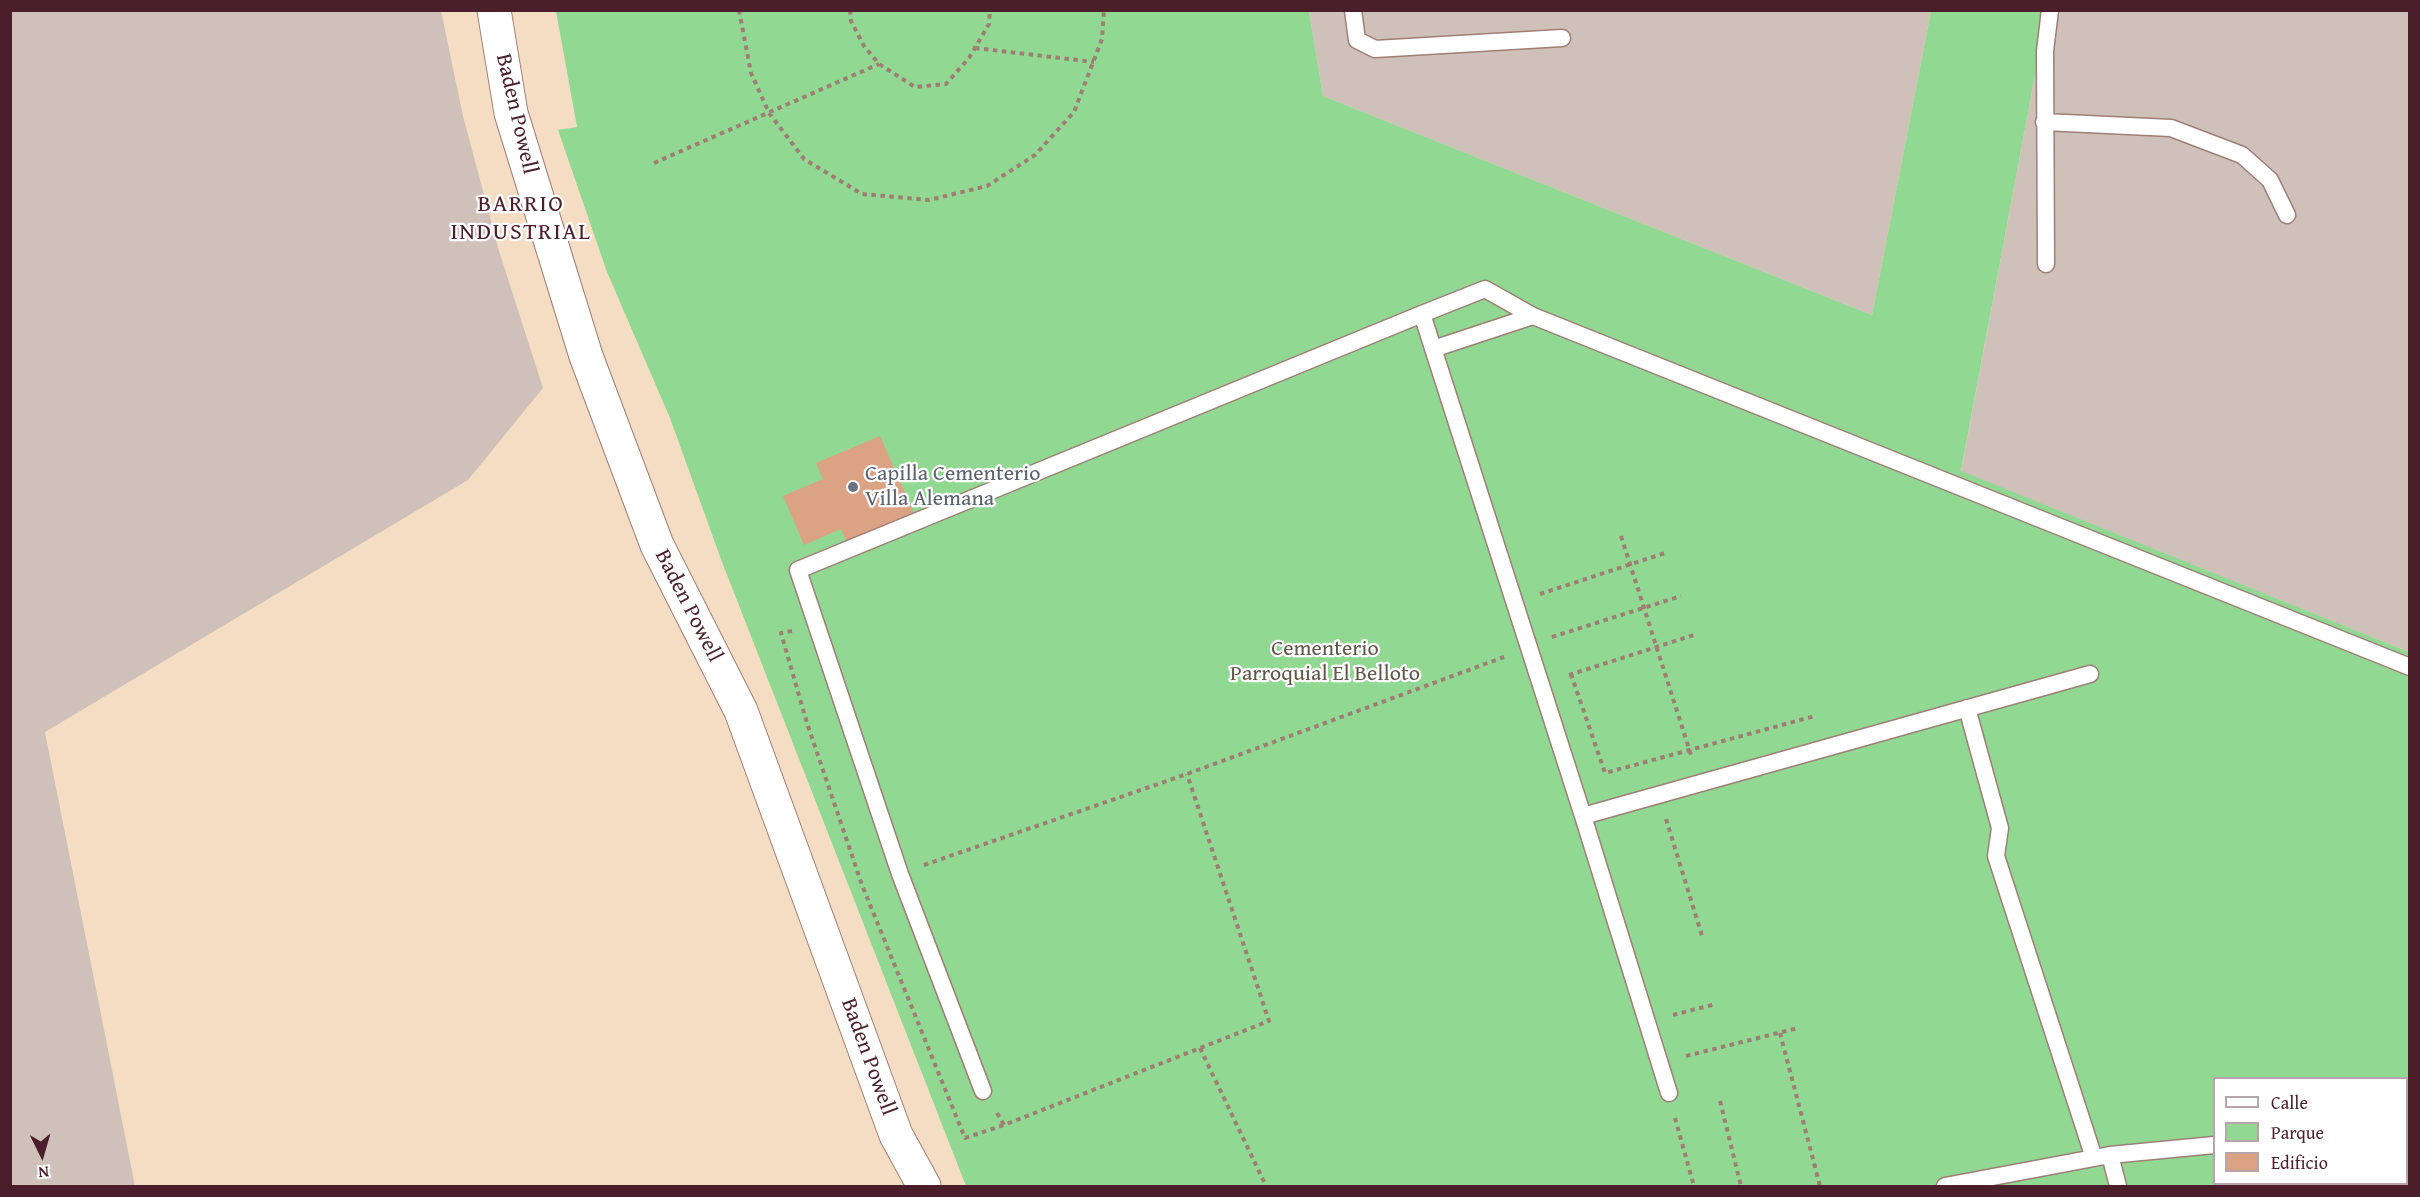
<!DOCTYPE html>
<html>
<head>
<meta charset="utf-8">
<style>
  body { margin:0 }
  #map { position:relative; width:2420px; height:1197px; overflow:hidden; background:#f4ddc2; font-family:"Gentium Book Plus",serif }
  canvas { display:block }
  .frame { position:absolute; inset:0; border:12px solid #4a1f2b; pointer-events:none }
  .legend { position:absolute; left:2213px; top:1077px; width:195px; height:108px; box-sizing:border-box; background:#fff; border:2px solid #b7a5aa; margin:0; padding:8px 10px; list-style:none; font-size:18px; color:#4a1f2b }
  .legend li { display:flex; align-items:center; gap:12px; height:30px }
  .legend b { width:30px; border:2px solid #b7a5aa }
  .north { position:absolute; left:12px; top:1125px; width:60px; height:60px; -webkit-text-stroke:4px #fff; paint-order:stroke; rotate:175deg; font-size:16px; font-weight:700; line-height:24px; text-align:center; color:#4a1f2b }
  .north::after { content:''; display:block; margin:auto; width:21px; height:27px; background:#4a1f2b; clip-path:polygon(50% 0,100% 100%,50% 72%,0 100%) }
</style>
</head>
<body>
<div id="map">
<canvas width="2420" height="1197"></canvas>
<div class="frame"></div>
<ul class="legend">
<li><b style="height:8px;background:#fff"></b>Calle</li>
<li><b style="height:16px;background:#91d993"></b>Parque</li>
<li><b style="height:16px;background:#dba284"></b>Edificio</li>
</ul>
<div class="north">N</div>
</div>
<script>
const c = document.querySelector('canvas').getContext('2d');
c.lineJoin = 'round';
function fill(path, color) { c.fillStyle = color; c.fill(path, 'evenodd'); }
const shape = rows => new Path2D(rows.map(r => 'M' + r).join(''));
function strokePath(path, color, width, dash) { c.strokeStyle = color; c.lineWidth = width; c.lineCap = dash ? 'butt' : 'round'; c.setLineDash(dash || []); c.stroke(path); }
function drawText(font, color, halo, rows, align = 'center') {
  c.font = font + ' "Gentium Book Plus",serif'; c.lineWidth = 4.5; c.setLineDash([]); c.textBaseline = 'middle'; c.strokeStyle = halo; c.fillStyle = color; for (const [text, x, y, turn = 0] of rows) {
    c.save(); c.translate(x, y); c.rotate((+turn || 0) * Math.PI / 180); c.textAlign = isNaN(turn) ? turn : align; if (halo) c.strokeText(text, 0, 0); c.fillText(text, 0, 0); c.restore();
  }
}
const industrial = shape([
  [10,11,441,11,463,116,499,251,543,388,468,480,45,732,135,1186,11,1186],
  [1309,11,1931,11,1872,315,1323,96],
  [2047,11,2409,11,2409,652,1961,472]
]);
const green = shape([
  [556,11,1309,11,1323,96,1872,315,1931,11,2047,11,1961,471,2409,652,2409,1186,966,1186,722,562,670,418,607,272,558,130,577,127],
  [2214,1078,2406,1078,2406,1184,2214,1184]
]);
const building = shape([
  [880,436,914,513,847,543,841,529,804,545,783,496,823,479,816,463]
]);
const path = shape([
  [739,10,751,73,769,113,804,159,862,194,929,200,987,186,1035,155,1074,112,1102,39,1104,10],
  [850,10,851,21,864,46,879,64,915,87,946,84,969,58,989,24,990,10],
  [975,48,1094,62],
  [654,163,879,64],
  [1621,536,1692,758],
  [1540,594,1665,553],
  [792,631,781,633,807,723,862,885,965,1138,1004,1125],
  [1552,637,1681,596],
  [1571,674,1605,773,1815,716],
  [1569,675,1694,635],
  [1666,819,1703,939],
  [924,865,1187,774,1504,657],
  [1673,1015,1716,1004],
  [1780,1033,1820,1186],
  [1200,1048,1266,1186],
  [1686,1056,1798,1028],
  [1720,1101,1741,1186],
  [997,1113,1004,1125,1269,1021,1187,774],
  [1675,1118,1694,1186]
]);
const service = shape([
  [1353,10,1357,40,1375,49,1562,38],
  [2044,122,2171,128,2242,155,2270,180,2287,215],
  [2046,264,2045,51,2050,10],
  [1422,314,1485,289,1533,316],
  [1433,349,1533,316,2410,667],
  [1967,708,2000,828,1996,856,2094,1158],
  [983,1091,900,874,798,570,1422,314,1583,816],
  [1669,1093,1583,816,2090,674],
  [2406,1126,2410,1126],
  [1945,1186,2110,1155],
  [2118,1186,2110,1155,2214,1145]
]);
const minor = shape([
  [494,10,511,113,586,356,657,545,741,711,896,1135,924,1186]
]);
const markers = [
  [853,487,6,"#6b7280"]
];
const streetNames = [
  ["Baden Powell",516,114,77],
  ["Baden Powell",688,606,63],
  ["Baden Powell",868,1057,70]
];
const worshipNames = [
  ["Capilla Cementerio",865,474],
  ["Villa Alemana",865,499]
];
const parkNames = [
  ["Cementerio",1325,649],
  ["Parroquial El Belloto",1325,674]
];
const neighbourhoodNames = [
  ["BARRIO",521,205],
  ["INDUSTRIAL",521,233]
];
fill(industrial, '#cfc1ba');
fill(green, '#91d993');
fill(building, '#dba284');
strokePath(service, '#9f7e76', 19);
strokePath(minor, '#9f7e76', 35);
strokePath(path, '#9f7e76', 4, [4.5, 4.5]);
strokePath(service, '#fff', 16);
strokePath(minor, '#fff', 33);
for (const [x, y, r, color] of markers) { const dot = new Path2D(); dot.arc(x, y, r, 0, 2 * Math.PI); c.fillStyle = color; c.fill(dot); strokePath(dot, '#fff', 2); }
drawText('22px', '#4a1f2b', '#fff', streetNames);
drawText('22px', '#5b616d', '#fff', worshipNames, 'left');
drawText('22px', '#5f574a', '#fff', parkNames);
c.letterSpacing = '1.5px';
drawText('24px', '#4a1f2b', '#fff', neighbourhoodNames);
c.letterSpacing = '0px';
</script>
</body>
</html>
